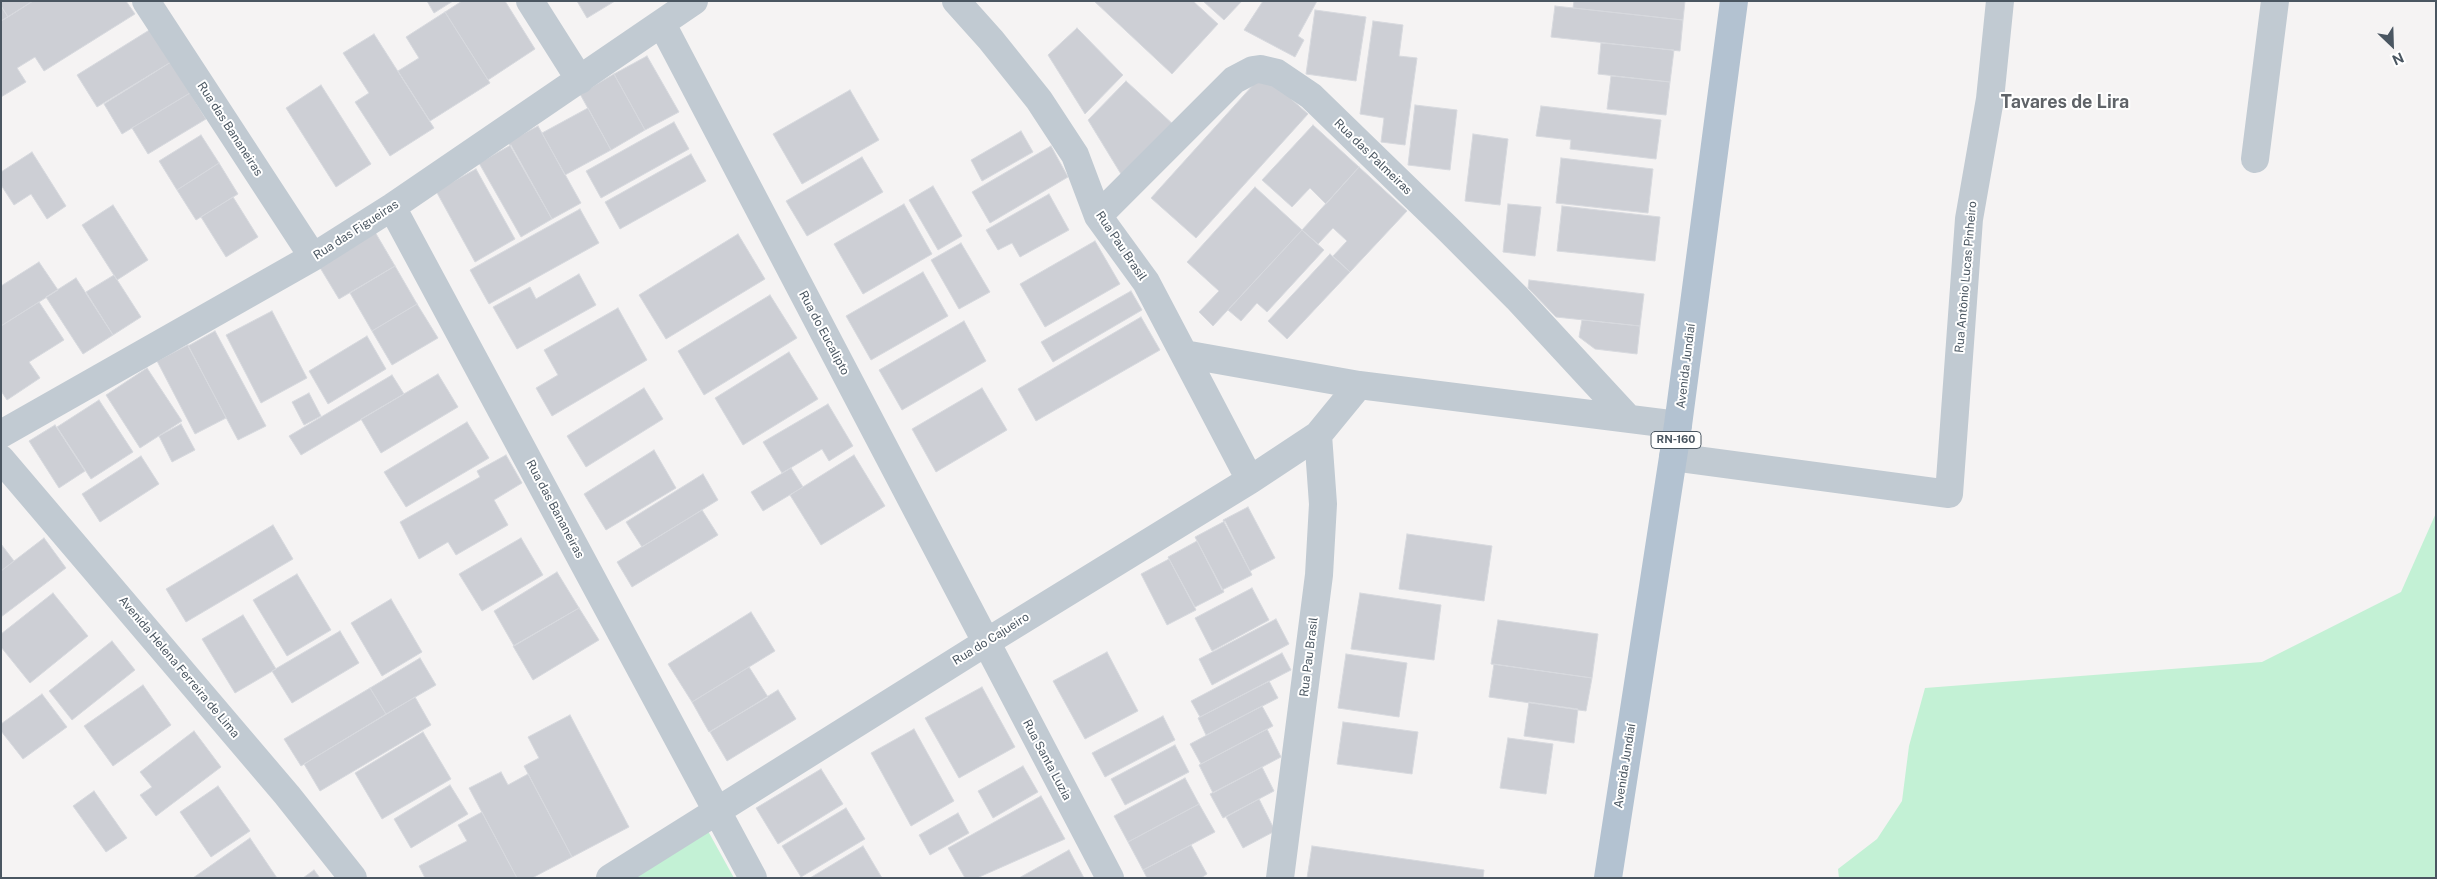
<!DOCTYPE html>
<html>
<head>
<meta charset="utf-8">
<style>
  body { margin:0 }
  #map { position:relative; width:2437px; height:879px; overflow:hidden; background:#f5f3f3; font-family:"Public Sans",sans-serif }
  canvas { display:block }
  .frame { position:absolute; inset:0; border:2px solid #4a5661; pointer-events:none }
  .north { position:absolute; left:2367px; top:20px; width:50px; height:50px; -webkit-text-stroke:4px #fff; paint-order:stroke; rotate:156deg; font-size:14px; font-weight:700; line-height:20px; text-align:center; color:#4a5661 }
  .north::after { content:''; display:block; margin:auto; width:18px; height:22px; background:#4a5661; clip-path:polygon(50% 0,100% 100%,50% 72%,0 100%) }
</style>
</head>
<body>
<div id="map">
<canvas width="2437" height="879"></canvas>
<div class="frame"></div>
<div class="north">N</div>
</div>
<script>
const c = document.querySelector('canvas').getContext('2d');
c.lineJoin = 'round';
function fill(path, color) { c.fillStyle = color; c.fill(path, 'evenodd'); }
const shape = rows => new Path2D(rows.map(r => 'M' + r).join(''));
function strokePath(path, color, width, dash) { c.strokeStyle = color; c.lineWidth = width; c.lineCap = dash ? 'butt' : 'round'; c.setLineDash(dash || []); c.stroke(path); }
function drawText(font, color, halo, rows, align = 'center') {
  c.font = font + ' "Public Sans",sans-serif'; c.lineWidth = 4; c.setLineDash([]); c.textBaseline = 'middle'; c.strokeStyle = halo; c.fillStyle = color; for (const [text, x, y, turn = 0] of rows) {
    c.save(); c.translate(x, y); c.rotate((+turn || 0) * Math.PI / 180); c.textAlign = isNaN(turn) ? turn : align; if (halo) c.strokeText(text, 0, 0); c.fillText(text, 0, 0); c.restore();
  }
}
const green = shape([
  [2436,513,2436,878,1839,878,1838,869,1877,839,1902,801,1909,746,1925,688,2262,662,2401,592],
  [708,831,734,878,619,878]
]);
const building = shape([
  [1,1,33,1,8,17,1,6,1,1],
  [33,1,126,1,135,14,44,71,35,57,17,68,26,82,1,97,1,21,33,1],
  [427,1,453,1,434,13,427,1],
  [462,1,505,1,535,49,488,80,445,12,462,1],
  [577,1,615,1,587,18,577,1],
  [1094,1,1193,1,1218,24,1172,74,1094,1],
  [1203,1,1242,1,1224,20,1203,1],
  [1263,1,1317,1,1298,36,1304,40,1295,57,1244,30,1263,1],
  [1574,1,1685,1,1683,20,1573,8,1574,1],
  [1,6,8,17,1,21,1,6],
  [1555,6,1683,20,1680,51,1551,37,1555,6],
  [1315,10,1366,17,1356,81,1306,74,1315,10],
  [445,12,490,83,430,121,398,71,419,58,406,37,445,12],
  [1373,21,1403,25,1399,56,1417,58,1405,145,1381,142,1384,118,1360,114,1373,21],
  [1077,28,1123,75,1085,114,1048,55,1077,28],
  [151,29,171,62,97,107,77,75,151,29],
  [374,34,434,128,390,156,355,102,369,93,343,53,374,34],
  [1601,43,1674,50,1670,82,1598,74,1601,43],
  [647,56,679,112,645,130,614,74,647,56],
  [171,62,190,93,122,134,104,104,171,62],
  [614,74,645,130,611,150,580,94,614,74],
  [1263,74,1308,114,1196,238,1151,198,1263,74],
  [1611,76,1670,82,1666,115,1607,109,1611,76],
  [1126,81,1175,126,1124,179,1088,120,1126,81],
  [321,85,371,164,336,187,286,108,321,85],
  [850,90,879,140,802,184,773,134,850,90],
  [190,93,206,119,148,154,132,128,190,93],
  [1415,105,1457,110,1450,170,1408,165,1415,105],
  [1541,106,1661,120,1656,159,1570,149,1571,140,1536,136,1541,106],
  [588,108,611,150,565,175,542,133,588,108],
  [674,122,689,149,601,198,586,171,674,122],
  [1313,125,1359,167,1326,204,1310,188,1292,207,1262,180,1313,125],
  [538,126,581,203,552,219,508,142,538,126],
  [1021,131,1033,152,982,181,971,160,1021,131],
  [1473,134,1508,139,1500,205,1465,201,1473,134],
  [201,135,219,163,177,190,159,161,201,135],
  [511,145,552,219,521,237,479,163,511,145],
  [1051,146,1068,177,990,223,972,192,1051,146],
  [32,152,66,206,47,219,31,194,14,205,1,185,1,172,32,152],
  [691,154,706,181,620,229,605,202,691,154],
  [862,157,883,192,807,236,786,201,862,157],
  [1561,158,1653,169,1648,213,1556,203,1561,158],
  [219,163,238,194,196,220,177,190,219,163],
  [1359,167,1407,211,1350,272,1333,256,1347,241,1333,228,1318,244,1302,230,1359,167],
  [476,169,515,239,475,262,436,191,476,169],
  [933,186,962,236,938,250,909,200,933,186],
  [1255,187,1302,230,1213,326,1199,312,1219,291,1187,262,1255,187],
  [1049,194,1069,230,1020,257,1012,243,998,250,986,230,1049,194],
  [233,197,258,237,226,257,201,217,233,197],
  [904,204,932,254,863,294,834,244,904,204],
  [1508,204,1541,207,1535,256,1503,252,1508,204],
  [113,205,148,260,117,280,82,225,113,205],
  [1562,206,1660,217,1655,261,1557,251,1562,206],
  [580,209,599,243,489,304,470,270,580,209],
  [1302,230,1324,250,1267,312,1257,303,1241,321,1228,310,1302,230],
  [375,232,395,266,339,299,319,266,375,232],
  [738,234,765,279,666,339,639,295,738,234],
  [1095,241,1120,284,1045,327,1020,284,1095,241],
  [961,243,990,292,959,309,931,260,961,243],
  [1330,254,1350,272,1287,339,1268,321,1330,254],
  [39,262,58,290,1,326,1,286,39,262],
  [395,266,417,304,372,331,350,293,395,266],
  [923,272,948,316,871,360,846,316,923,272],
  [579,274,596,305,517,349,493,307,530,287,536,299,579,274],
  [114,275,141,317,113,335,86,292,114,275],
  [76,278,113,335,83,354,46,297,76,278],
  [1529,280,1644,294,1640,326,1556,317,1528,288,1529,280],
  [1131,291,1142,310,1053,362,1041,342,1131,291],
  [770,295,797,338,704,395,678,351,770,295],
  [39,302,64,340,29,362,40,378,7,400,1,391,1,326,39,302],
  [417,304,438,338,392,365,372,331,417,304],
  [618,308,647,360,552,416,536,388,558,375,544,350,618,308],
  [272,311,307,378,261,403,226,335,272,311],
  [1141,317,1160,350,1036,421,1018,389,1141,317],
  [1582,320,1640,326,1637,354,1595,349,1579,337,1582,320],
  [964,321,986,361,902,410,879,370,964,321],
  [215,331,266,426,238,440,188,346,215,331],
  [367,336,386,369,328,404,309,371,367,336],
  [188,345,226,418,195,434,157,361,188,345],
  [789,352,818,399,743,445,715,398,789,352],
  [147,368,182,421,140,448,106,395,147,368],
  [438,374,458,407,381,453,361,419,438,374],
  [392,375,404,394,301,455,289,436,392,375],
  [644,388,663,419,586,467,567,436,644,388],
  [982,388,1007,430,936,472,912,429,982,388],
  [309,393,321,416,304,425,292,402,309,393],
  [99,400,133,452,91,479,57,427,99,400],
  [828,404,853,446,829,461,822,449,782,473,763,442,828,404],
  [467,422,489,458,406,507,384,472,467,422],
  [181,424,195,450,172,462,159,436,181,424],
  [55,425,85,471,59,488,29,441,55,425],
  [654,450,676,488,606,530,584,494,654,450],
  [506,455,522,483,494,500,508,525,456,555,448,542,419,559,400,522,480,477,477,471,506,455],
  [854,455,885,506,821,545,790,495,854,455],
  [141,456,159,484,100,522,82,494,141,456],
  [791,468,803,487,763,511,751,492,791,468],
  [703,474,718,500,642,547,626,522,703,474],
  [1248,507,1275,558,1250,571,1223,520,1248,507],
  [702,510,718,535,632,587,617,562,702,510],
  [1225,521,1252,575,1222,590,1195,537,1225,521],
  [273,525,293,559,186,622,166,589,273,525],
  [1407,534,1492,546,1484,601,1399,589,1407,534],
  [44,538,66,568,1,617,1,571,44,538],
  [521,538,543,575,482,611,459,574,521,538],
  [1197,541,1224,592,1195,607,1168,557,1197,541],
  [1,544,14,561,1,571,1,544],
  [1169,559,1196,610,1167,625,1141,574,1169,559],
  [557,572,579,608,514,646,494,611,557,572],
  [297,574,331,630,287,656,253,600,297,574],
  [1252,588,1269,620,1212,651,1195,618,1252,588],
  [53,593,88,636,30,683,1,647,1,634,53,593],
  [1360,593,1441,605,1434,660,1351,649,1360,593],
  [391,599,422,652,382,676,351,623,391,599],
  [579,608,599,640,533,680,513,646,579,608],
  [751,612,775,651,692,702,668,664,751,612],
  [243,615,276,669,235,693,202,639,243,615],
  [1276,619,1289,644,1212,685,1199,659,1276,619],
  [1498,620,1598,634,1592,678,1491,664,1498,620],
  [340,631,359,663,292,703,272,671,340,631],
  [112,641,135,670,72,720,49,691,112,641],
  [1107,652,1138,711,1085,739,1053,681,1107,652],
  [1282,653,1291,670,1200,717,1191,701,1282,653],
  [1346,654,1407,663,1399,717,1338,708,1346,654],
  [420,658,436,685,386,714,370,688,420,658],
  [1494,664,1592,678,1586,711,1489,697,1494,664],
  [749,667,768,697,709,732,692,702,749,667],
  [1269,681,1278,698,1206,735,1198,718,1269,681],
  [143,685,171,725,113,766,84,726,143,685],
  [982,687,1015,747,959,778,925,718,982,687],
  [370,688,386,714,301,766,284,739,370,688],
  [778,690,796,719,727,761,710,732,778,690],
  [42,694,67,727,23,759,1,731,1,724,42,694],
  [415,697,431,725,320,791,304,764,415,697],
  [1529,702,1578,709,1574,743,1524,736,1529,702],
  [1262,706,1273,726,1201,764,1190,744,1262,706],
  [570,715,629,827,572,857,524,766,539,758,528,737,570,715],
  [1163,716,1175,740,1105,777,1092,753,1163,716],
  [1343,722,1418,732,1412,774,1337,764,1343,722],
  [914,729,954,801,911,826,871,753,914,729],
  [1267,729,1281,757,1213,793,1199,765,1267,729],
  [194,731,221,767,156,816,140,795,152,787,140,772,194,731],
  [423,732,451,779,382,819,355,773,423,732],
  [1508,738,1553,744,1546,794,1500,788,1508,738],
  [1175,745,1189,772,1125,805,1111,779,1175,745],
  [1023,766,1038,792,993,818,978,791,1023,766],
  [1262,767,1274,791,1223,818,1210,794,1262,767],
  [821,769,843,804,778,844,756,808,821,769],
  [501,772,508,785,528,774,572,857,532,878,517,878,469,788,501,772],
  [1185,778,1199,804,1128,842,1114,816,1185,778],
  [450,785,468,814,411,848,394,819,450,785],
  [218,786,250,831,211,857,180,812,218,786],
  [94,791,127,838,106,852,73,806,94,791],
  [1041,796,1065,839,977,878,965,878,948,848,1041,796],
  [1259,799,1275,831,1243,848,1226,817,1259,799],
  [1199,804,1215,832,1143,870,1128,842,1199,804],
  [846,808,865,839,801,877,782,846,846,808],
  [482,812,517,878,425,878,419,866,467,841,458,825,482,812],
  [958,813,969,833,930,855,919,835,958,813],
  [250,838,277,878,193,878,250,838],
  [1191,845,1207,874,1201,878,1147,878,1143,870,1191,845],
  [863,846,882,878,810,878,863,846],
  [1312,846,1484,870,1483,878,1307,878,1312,846],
  [1069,850,1084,878,1019,878,1069,850],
  [314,870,320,878,303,878,314,870]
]);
const minor = shape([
  [146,1,313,257],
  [530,1,580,80],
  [956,1,991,40,1039,100,1075,155,1098,216,1146,282,1250,480],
  [662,24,1110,878],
  [2255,159,2275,1],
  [392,207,753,878],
  [1098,216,1234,80,1253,70,1260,69,1277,73,1311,96,1450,231,1517,298,1629,419],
  [1184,354,1359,385,1678,425],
  [1,434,313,257,392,207,694,1],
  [1673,457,1949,494,1969,219,1990,99,2000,1],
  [1,459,287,795,353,878],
  [610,878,985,643,1250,480,1318,435,1359,385],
  [1280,878,1319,575,1323,504,1318,435]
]);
const primary = shape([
  [1608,878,1678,425,1734,1]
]);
const shields = [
  [1676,440,50]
];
const shieldNames = [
  ["RN-160",1676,440]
];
const streetNames = [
  ["Rua das Bananeiras",230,129,57],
  ["Rua das Palmeiras",1373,157,44],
  ["Rua das Figueiras",356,230,-33],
  ["Rua Pau Brasil",1121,246,56],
  ["Rua Antônio Lucas Pinheiro",1966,277,-85],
  ["Rua do Eucalipto",824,333,62],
  ["Avenida Jundiaí",1686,366,-83],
  ["Rua das Bananeiras",555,509,62],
  ["Rua do Cajueiro",991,639,-32],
  ["Rua Pau Brasil",1309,657,-83],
  ["Avenida Helena Ferreira de Lima",179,667,50],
  ["Rua Santa Luzia",1047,760,62],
  ["Avenida Jundiaí",1625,766,-81]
];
const districtNames = [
  ["Tavares de Lira",2065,102]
];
fill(green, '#c3f1d5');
fill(building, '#cdcfd5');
strokePath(building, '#d7d9de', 1);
strokePath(minor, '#c1cad2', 28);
strokePath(primary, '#b3c2d1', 28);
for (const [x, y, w] of shields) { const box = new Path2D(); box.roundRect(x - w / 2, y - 8.5, w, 17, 4); c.fillStyle = '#fff'; c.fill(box); strokePath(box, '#4a5661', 1); }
drawText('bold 11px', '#4a5661', null, shieldNames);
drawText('12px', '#4a5661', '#fff', streetNames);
drawText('bold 18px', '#5f6368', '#fff', districtNames);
</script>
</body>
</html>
